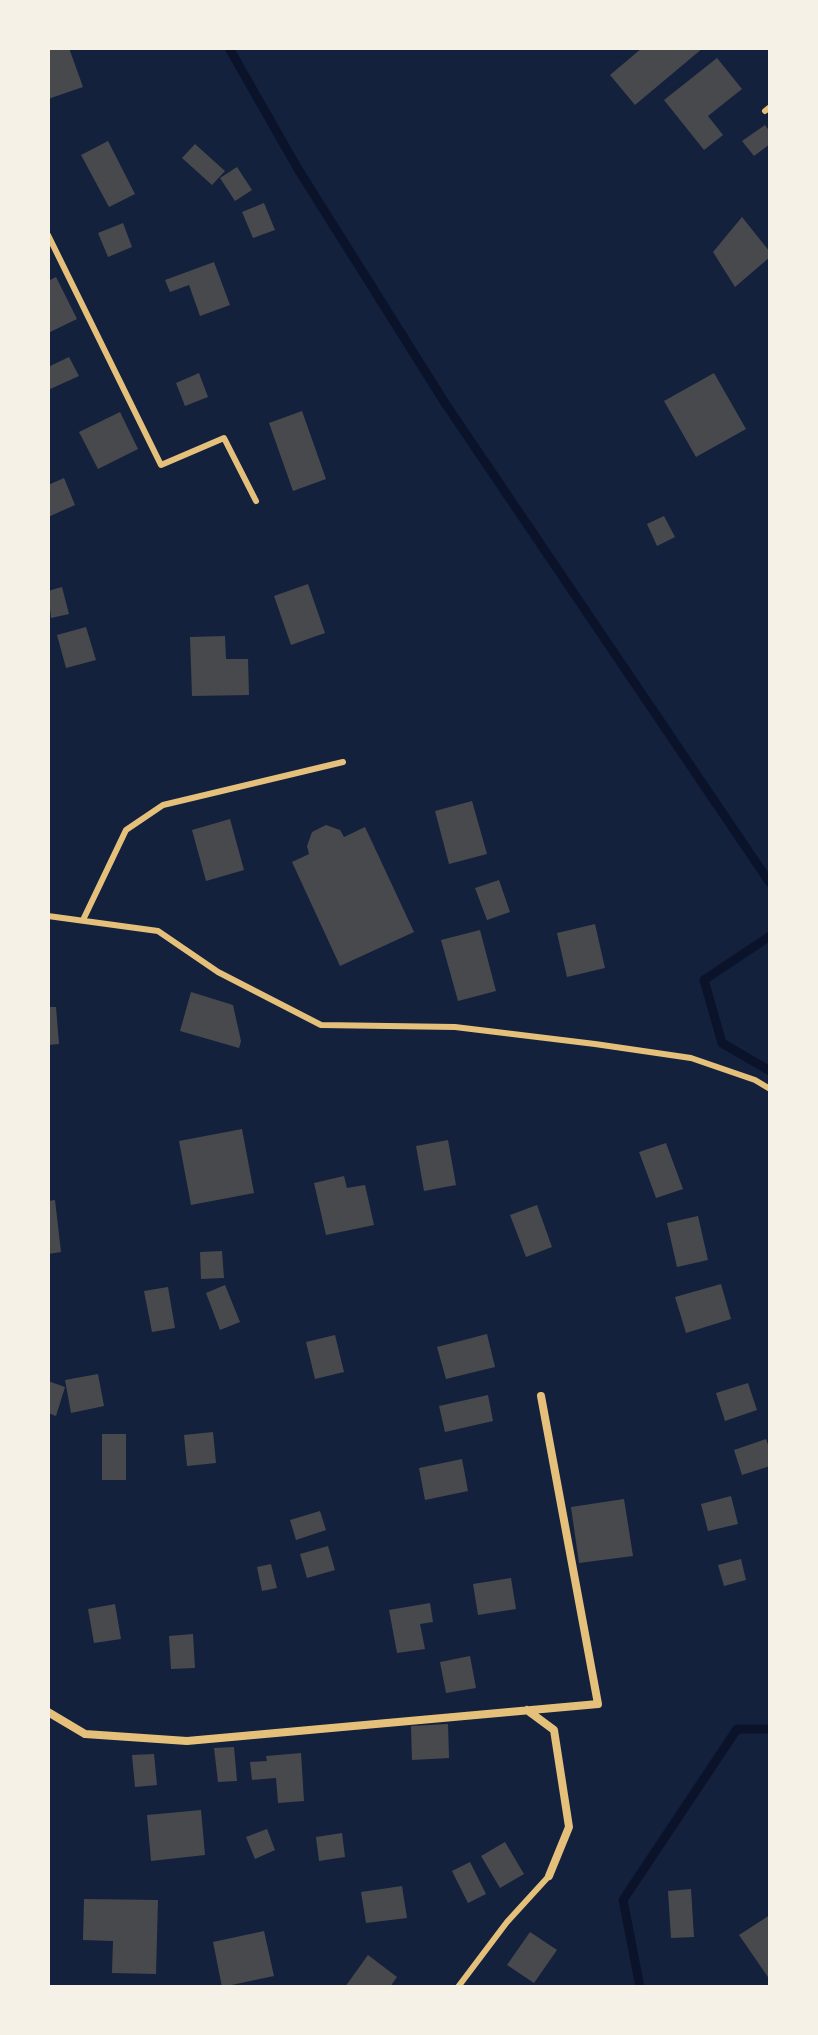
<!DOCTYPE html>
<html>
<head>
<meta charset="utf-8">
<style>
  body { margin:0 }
  #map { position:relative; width:818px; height:2035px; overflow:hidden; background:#14213d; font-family:"Noto Sans",sans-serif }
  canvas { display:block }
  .frame { position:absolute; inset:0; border:50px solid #f6f1e7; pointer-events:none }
</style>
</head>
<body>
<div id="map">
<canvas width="818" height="2035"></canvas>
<div class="frame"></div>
</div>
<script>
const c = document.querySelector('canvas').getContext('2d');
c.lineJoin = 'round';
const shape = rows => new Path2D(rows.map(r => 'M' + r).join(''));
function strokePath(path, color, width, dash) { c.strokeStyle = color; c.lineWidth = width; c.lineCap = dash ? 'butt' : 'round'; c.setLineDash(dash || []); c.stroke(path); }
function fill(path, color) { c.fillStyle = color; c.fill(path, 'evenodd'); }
const stream = shape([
  [229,48,298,169,445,403,770,883],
  [770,936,704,980,722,1043,770,1071],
  [640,1987,623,1900,737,1729,770,1729]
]);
const building = shape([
  [48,48,69,48,83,87,48,99],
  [642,48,703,48,635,105,610,75],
  [717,58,742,89,708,116,723,135,704,150,664,100],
  [765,125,770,132,770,144,754,156,742,141],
  [108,141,135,194,109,207,81,155],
  [195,144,225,171,212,185,182,158],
  [237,167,252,190,235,201,220,178],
  [264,203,275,230,253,238,242,212],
  [742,217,770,252,770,257,735,287,713,252],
  [123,223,132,247,108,257,98,233],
  [214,262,230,305,200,316,189,285,170,292,165,280],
  [56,277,77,319,48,333,48,281],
  [69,357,79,376,48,390,48,367],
  [199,373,208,397,185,406,176,383],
  [714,373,746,429,696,457,664,401],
  [302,411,326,479,293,491,269,423],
  [120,412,138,449,98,469,79,432],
  [64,478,75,505,48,517,48,485],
  [664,516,675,537,657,546,647,524],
  [308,584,325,633,291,645,274,596],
  [62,587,69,614,51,618,48,591],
  [86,627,96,660,66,668,57,635],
  [225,636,226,659,248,659,249,695,192,696,190,637],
  [472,801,487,854,449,864,435,811],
  [230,819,244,870,206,881,192,830],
  [326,825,340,830,344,837,365,827,414,932,340,966,292,862,309,854,307,846,312,832],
  [499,880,510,912,487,920,475,888],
  [595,924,605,968,567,977,557,933],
  [480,930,496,991,458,1001,441,940],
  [191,992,233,1005,241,1041,239,1048,180,1031],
  [48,1007,56,1007,59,1044,48,1045],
  [242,1129,254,1193,191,1205,179,1141],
  [448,1140,456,1185,424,1191,416,1146],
  [666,1143,683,1189,656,1198,639,1152],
  [344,1176,347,1188,365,1185,374,1225,326,1235,314,1183],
  [55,1200,61,1252,48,1254,48,1201],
  [537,1205,552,1247,526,1257,510,1215],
  [698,1216,708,1260,677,1267,667,1223],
  [222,1251,224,1278,201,1279,200,1252],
  [721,1284,731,1319,686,1333,675,1297],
  [225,1285,240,1322,220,1330,206,1293],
  [168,1287,175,1328,152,1332,144,1291],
  [487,1334,495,1367,446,1379,437,1347],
  [335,1335,344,1372,315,1379,306,1342],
  [98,1374,104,1406,71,1413,65,1380],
  [48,1381,65,1387,56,1416,48,1413],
  [748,1383,757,1410,725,1421,716,1393],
  [488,1395,493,1421,445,1432,439,1406],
  [213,1432,216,1463,187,1466,184,1435],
  [102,1434,126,1434,126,1480,102,1480],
  [766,1439,770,1450,770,1466,742,1475,734,1450],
  [462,1459,468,1491,425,1500,419,1468],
  [731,1496,738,1524,708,1531,701,1504],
  [624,1499,633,1556,579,1563,571,1507],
  [320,1511,326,1530,296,1540,290,1520],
  [328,1546,335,1570,307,1578,300,1554],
  [741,1559,746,1580,724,1586,718,1565],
  [271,1564,277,1588,262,1591,257,1567],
  [511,1578,516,1609,478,1615,473,1584],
  [430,1603,433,1622,420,1624,425,1649,397,1653,389,1610],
  [115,1604,121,1639,94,1643,88,1609],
  [193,1634,195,1668,171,1669,169,1636],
  [470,1656,476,1688,446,1693,440,1662],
  [448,1724,449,1758,412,1760,411,1726],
  [234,1747,237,1781,218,1782,214,1748],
  [301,1753,304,1801,278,1803,276,1778,252,1780,250,1762,267,1761,266,1756],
  [154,1754,157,1785,135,1787,132,1755],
  [201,1810,205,1855,151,1861,147,1815],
  [267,1829,275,1850,255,1859,246,1837],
  [342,1833,345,1857,319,1861,316,1837],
  [505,1842,524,1874,500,1888,481,1856],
  [470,1862,486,1894,468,1903,452,1871],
  [402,1886,407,1918,366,1923,361,1892],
  [691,1889,694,1937,671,1938,668,1891],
  [84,1899,158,1900,156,1974,112,1973,113,1941,83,1940],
  [770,1915,770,1980,739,1935],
  [264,1931,274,1976,222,1987,213,1942],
  [530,1932,557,1950,534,1983,507,1965],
  [368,1955,397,1977,390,1987,345,1987]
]);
const service = shape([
  [765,111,770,107],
  [48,235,161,465,224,438,256,501],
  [48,916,158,931,218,972,321,1025,455,1027,595,1044,691,1058,755,1080,770,1089],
  [83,920,126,830,163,805,343,762],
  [458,1987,507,1922,549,1876]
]);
const minor = shape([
  [527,1710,554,1730,569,1827,549,1876],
  [48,1712,85,1734,187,1741,598,1704,541,1396]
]);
strokePath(stream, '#0b132b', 9);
fill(building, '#48494c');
strokePath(service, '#e5c07b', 6);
strokePath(minor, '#e5c07b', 8);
</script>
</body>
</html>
